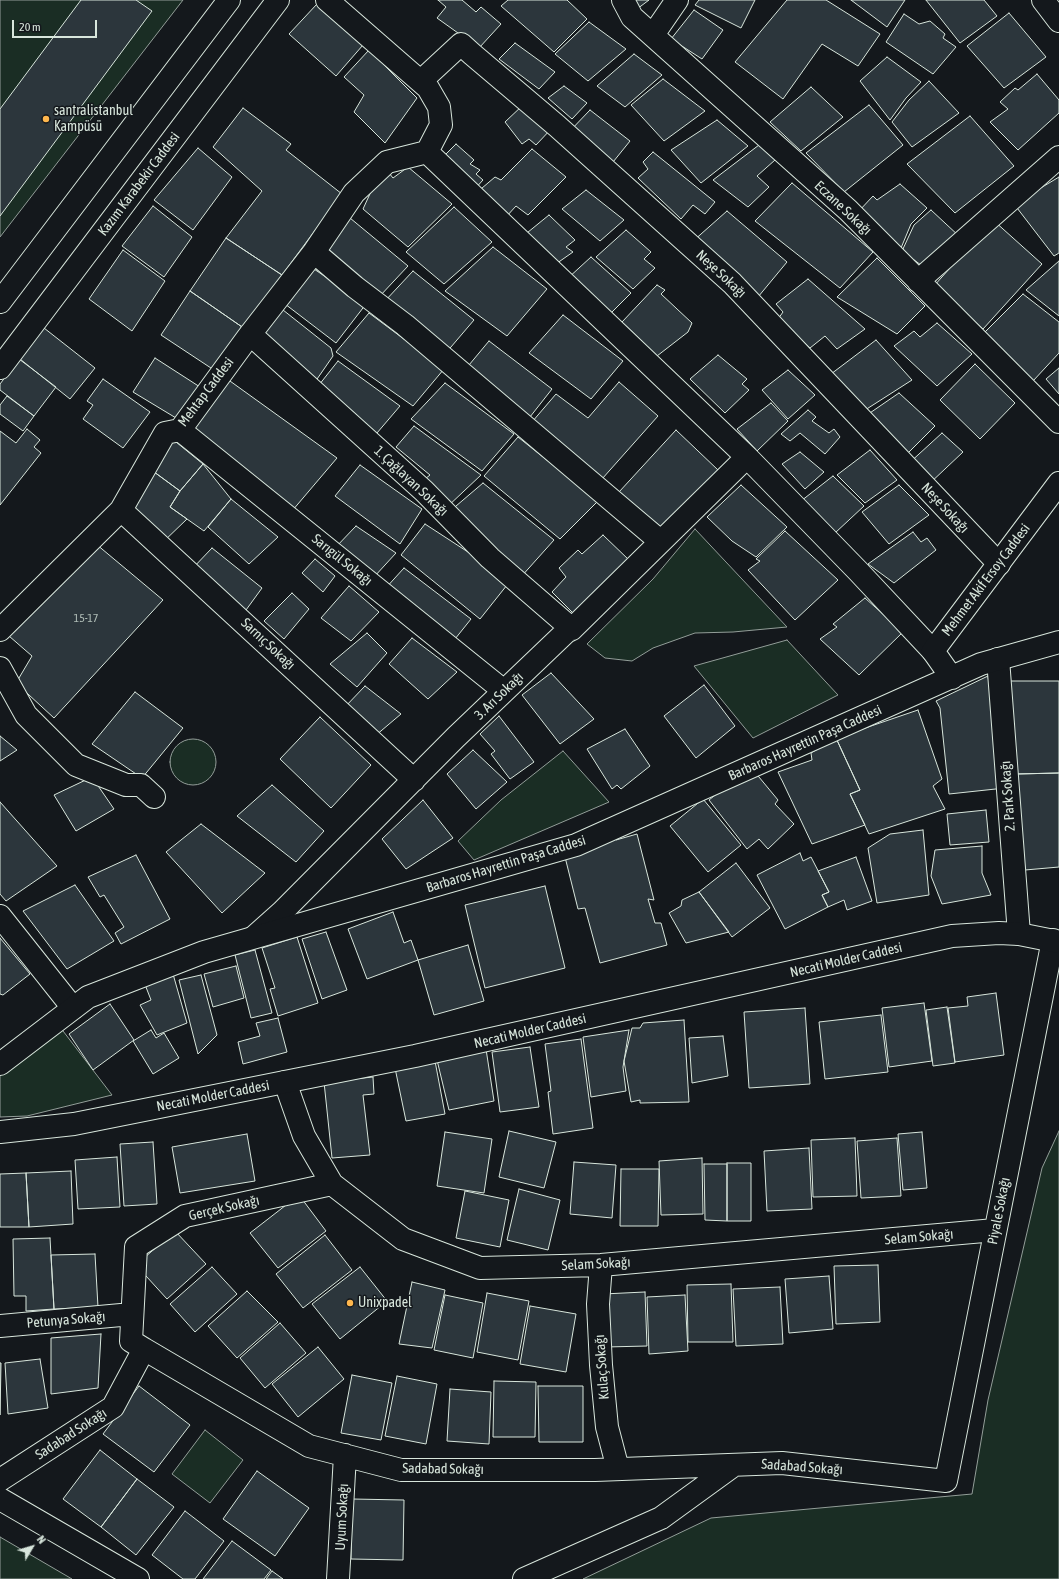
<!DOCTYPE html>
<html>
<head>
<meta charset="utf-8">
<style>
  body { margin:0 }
  #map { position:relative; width:1059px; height:1579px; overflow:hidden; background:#14181c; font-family:"Asap Condensed",sans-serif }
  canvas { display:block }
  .north { position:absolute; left:12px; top:1527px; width:40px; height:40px; -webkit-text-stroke:3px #14181c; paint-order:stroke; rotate:52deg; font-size:11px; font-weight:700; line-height:16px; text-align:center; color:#d8e6dc }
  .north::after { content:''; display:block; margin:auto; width:14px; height:18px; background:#d8e6dc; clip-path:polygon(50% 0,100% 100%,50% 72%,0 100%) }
  .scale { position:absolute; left:12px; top:20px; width:85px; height:18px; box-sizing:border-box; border:2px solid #d8e6dc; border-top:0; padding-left:5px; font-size:12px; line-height:14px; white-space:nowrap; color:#d8e6dc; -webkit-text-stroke:3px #14181c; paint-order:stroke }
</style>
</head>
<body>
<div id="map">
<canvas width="1059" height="1579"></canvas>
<div class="north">N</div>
<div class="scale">20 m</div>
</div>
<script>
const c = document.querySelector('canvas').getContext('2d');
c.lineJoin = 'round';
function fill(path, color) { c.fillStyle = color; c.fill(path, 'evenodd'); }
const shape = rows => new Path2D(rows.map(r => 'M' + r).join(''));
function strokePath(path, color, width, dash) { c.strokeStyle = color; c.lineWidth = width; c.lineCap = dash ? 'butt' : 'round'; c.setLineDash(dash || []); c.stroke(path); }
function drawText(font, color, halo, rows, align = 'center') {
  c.font = font + ' "Asap Condensed",sans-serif'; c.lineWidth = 3; c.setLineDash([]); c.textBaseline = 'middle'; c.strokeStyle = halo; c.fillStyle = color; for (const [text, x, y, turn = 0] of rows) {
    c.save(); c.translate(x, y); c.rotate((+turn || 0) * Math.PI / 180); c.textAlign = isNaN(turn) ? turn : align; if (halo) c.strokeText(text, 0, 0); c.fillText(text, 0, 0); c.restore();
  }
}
const green = shape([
  [0,0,183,0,0,237,0,0],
  [695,529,787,627,733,632,695,633,653,648,632,661,605,658,587,644,653,579,695,529],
  [787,640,838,695,753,738,694,666,787,640],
  '170 762a23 23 0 1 1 46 0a23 23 0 1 1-46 0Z',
  [563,751,609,802,474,860,458,841,501,800,563,751],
  [60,1027,112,1095,27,1116,0,1117,0,1071,60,1027],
  [1059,1131,1059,1579,583,1579,711,1518,972,1494,988,1400,1042,1168,1059,1131],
  [205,1430,243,1460,210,1503,172,1474,205,1430],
  [0,1537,72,1579,0,1579,0,1537]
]);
const building = shape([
  [81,0,136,0,152,11,0,216,0,109,81,0],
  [438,0,462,0,476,12,481,7,501,24,479,48,437,18,446,7,438,0],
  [508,0,567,0,587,19,554,52,501,6,508,0],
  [626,0,649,0,633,12,626,0],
  [699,0,755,0,741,28,695,5,699,0],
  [787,0,826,0,880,34,858,66,822,44,783,99,735,62,787,0],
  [851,0,905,0,887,27,851,0],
  [926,0,984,0,997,16,960,43,926,0],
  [317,4,363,45,336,76,289,34,317,4],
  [694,10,723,30,702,59,671,39,694,10],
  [1009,13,1046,57,1004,88,967,46,1009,13],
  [904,14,919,24,930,21,945,34,943,38,956,47,933,74,886,42,904,14],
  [589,22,626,49,588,81,555,54,589,22],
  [515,43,555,72,539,89,499,59,515,43],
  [369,50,417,98,385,143,354,112,364,95,344,77,369,50],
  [634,54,662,75,625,107,597,86,634,54],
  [887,57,921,82,906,98,890,120,860,81,887,57],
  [1037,74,1059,100,1059,113,1018,150,990,122,1008,109,1000,102,1015,88,1018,90,1037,74],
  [663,79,705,111,664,141,631,105,663,79],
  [929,81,959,113,912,147,892,122,909,100,929,81],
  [564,86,587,103,572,119,548,98,564,86],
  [811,87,843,117,801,151,770,122,811,87],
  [523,105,552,128,536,145,529,139,522,144,505,122,523,105],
  [869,105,903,145,844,192,806,153,869,105],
  [243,108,291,144,286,150,342,194,282,275,226,238,262,191,213,147,243,108],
  [590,110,630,141,609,167,568,133,590,110],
  [970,116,1014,166,955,213,907,164,970,116],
  [717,120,748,146,701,183,671,150,717,120],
  [456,144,474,160,470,164,480,170,476,174,483,180,473,191,439,161,456,144],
  [759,145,775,160,757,176,769,187,748,207,713,180,759,145],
  [198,148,232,177,193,230,154,200,198,148],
  [532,149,566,177,528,215,516,206,506,217,475,194,495,177,501,180,532,149],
  [653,152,715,202,705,214,693,205,681,219,638,178,648,169,643,162,653,152],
  [408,167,452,204,408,247,363,209,374,185,389,173,393,178,408,167],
  [1059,177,1059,253,1054,256,1014,204,1059,177],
  [792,183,873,252,840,288,755,221,792,183],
  [900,184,927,208,911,224,901,248,858,212,873,196,877,200,900,184],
  [586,190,624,220,600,241,562,209,586,190],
  [153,206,192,237,164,277,122,246,153,206],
  [454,207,492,242,444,284,406,252,454,207],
  [931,210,960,237,925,268,902,251,914,225,931,210],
  [727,211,787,262,758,297,692,242,727,211],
  [549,215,575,240,566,247,573,252,553,266,522,237,549,215],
  [350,218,408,266,379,297,323,250,350,218],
  [993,220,1042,264,983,329,933,287,993,220],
  [626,230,651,252,644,259,655,268,633,289,596,257,626,230],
  [226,238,282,275,245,329,190,291,226,238],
  [493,247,547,289,507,336,445,291,493,247],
  [123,250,165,281,132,331,89,299,123,250],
  [591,257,631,293,610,314,567,279,591,257],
  [877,258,925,306,897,334,837,297,877,258],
  [1059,261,1059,316,1026,290,1059,261],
  [308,265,366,304,336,343,285,304,308,265],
  [413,271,474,320,445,354,384,302,413,271],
  [808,279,865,329,837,349,825,336,810,348,778,319,783,312,776,304,808,279],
  [657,285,665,290,661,294,692,323,688,332,657,356,622,322,657,285],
  [190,291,245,329,217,372,161,335,190,291],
  [1023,294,1059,322,1059,353,1033,381,980,337,1023,294],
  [278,306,331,348,333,356,315,382,256,333,278,306],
  [369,313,444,369,413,406,336,352,369,313],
  [563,315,623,361,591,399,529,353,563,315],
  [937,323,972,354,937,386,894,346,914,331,920,337,937,323],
  [44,328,95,368,70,399,20,359,44,328],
  [876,340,912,380,862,412,827,377,876,340],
  [489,341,552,389,526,422,464,371,489,341],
  [718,355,747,379,742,384,749,390,725,413,690,379,718,355],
  [155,358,200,387,181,421,133,392,155,358],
  [19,359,56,387,34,416,0,390,0,384,19,359],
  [338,361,400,406,371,440,315,390,338,361],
  [975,364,1015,403,980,439,940,400,975,364],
  [1059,368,1059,394,1046,379,1059,368],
  [788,370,815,395,788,419,762,390,788,370],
  [223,376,337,458,292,511,185,427,223,376],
  [103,379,150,412,123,448,83,419,93,405,87,401,103,379],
  [619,382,658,416,602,479,532,422,556,394,588,418,619,382],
  [445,383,514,434,482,471,411,419,445,383],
  [899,393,935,426,908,453,864,417,899,393],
  [7,396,34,416,23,431,0,414,0,405,7,396],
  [771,403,788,421,757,451,737,429,771,403],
  [808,410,816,417,812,421,829,433,834,429,840,437,825,454,800,433,790,441,781,434,808,410],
  [414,426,481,475,446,508,420,483,430,475,396,447,414,426],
  [27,429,40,440,34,447,41,453,0,505,0,431,16,443,27,429],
  [676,430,718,470,667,532,619,492,676,430],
  [165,433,203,464,180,491,146,466,165,433],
  [942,433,963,452,928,485,907,465,942,433],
  [518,437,598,501,560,539,484,476,518,437],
  [870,450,897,480,865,503,837,475,870,450],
  [800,452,824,472,805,489,782,464,800,452],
  [203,464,231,499,204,531,170,507,180,491,203,464],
  [360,465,422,509,400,544,335,496,360,465],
  [146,466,180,491,170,507,187,519,161,544,124,510,146,466],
  [833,476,864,506,835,533,801,501,833,476],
  [483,483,554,540,520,578,449,512,483,483],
  [741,485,787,527,756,557,732,541,707,517,741,485],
  [899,485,929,515,889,544,862,512,899,485],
  [231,499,278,537,249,564,208,527,231,499],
  [425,524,511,580,480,619,401,555,425,524],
  [356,526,396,553,374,577,335,548,356,526],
  [785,531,838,580,795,620,748,570,760,561,756,559,785,531],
  [913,532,921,542,927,538,936,550,894,583,868,564,913,532],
  [603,535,629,560,573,613,552,592,566,577,559,568,578,550,582,554,603,535],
  [96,544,163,600,54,718,16,683,32,656,9,636,96,544],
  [212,548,262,588,246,610,191,570,212,548],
  [315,559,335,576,323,592,302,573,315,559],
  [404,568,471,619,451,644,384,590,404,568],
  [349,586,379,612,351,641,321,618,349,586],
  [292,593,309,609,284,639,264,621,292,593],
  [865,598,903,632,859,675,820,639,837,627,833,624,865,598],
  [367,633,387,653,357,687,330,664,367,633],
  [412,638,457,672,428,699,389,664,412,638],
  [551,673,594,719,560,744,522,695,551,673],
  [988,676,992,706,1005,788,949,794,940,708,936,701,988,676],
  [1009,681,1059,681,1059,773,1016,774,1009,681],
  [704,685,735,726,696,758,664,716,704,685],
  [365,686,401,714,375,736,344,708,365,686],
  [135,692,183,728,142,778,92,744,135,692],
  [918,710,942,779,933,786,945,809,869,834,850,794,860,790,836,738,918,710],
  [499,716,534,762,510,779,491,754,495,751,480,734,499,716],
  [320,717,371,765,331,808,280,759,320,717],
  [625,729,650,766,621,789,617,785,612,789,587,749,625,729],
  [0,736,17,750,0,761,0,736],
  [836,738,860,790,850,794,865,825,812,844,778,772,812,760,811,753,836,738],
  [473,750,507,782,476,809,447,774,473,750],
  [754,771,778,800,775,804,794,824,768,849,759,839,747,849,709,800,729,784,754,771],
  [1059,773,1059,867,1025,870,1016,774,1059,773],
  [92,777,114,809,76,831,54,795,92,777],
  [272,785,324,831,296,862,237,816,272,785],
  [703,799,741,845,708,872,670,826,703,799],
  [423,800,453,838,406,869,382,839,423,800],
  [0,802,57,866,6,901,0,894,0,802],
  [986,810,989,842,950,845,947,814,986,810],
  [201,824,265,873,222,913,166,852,201,824],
  [923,830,929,895,877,903,868,848,890,834,923,830],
  [614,832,616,840,637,834,654,900,648,899,655,923,661,923,667,945,600,963,585,908,578,909,564,853,614,832],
  [982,846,982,873,991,895,942,904,931,876,935,850,982,846],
  [800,853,803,861,811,857,829,892,822,895,828,907,785,929,757,875,800,853],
  [136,855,170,919,121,944,115,933,124,927,104,895,100,897,88,877,136,855],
  [856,857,872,901,847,910,844,900,828,907,822,895,829,892,818,871,856,857],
  [736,863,770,908,732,937,699,892,736,863],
  [75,885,114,941,67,969,23,911,75,885],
  [545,886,565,968,485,988,465,905,545,886],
  [699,892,729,932,686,943,669,913,681,906,682,900,699,892],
  [393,912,404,943,411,940,418,960,367,979,348,929,393,912],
  [326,932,347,990,322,999,302,939,326,932],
  [297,937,318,1003,278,1016,270,989,275,988,262,948,297,937],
  [0,938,30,974,3,995,0,994,0,938],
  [468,945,484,1001,434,1015,418,960,468,945],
  [255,950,272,1013,251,1018,235,955,255,950],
  [236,966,244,998,213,1007,204,974,236,966],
  [173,974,187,1023,157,1035,140,1005,151,1000,144,982,173,974],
  [201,975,217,1035,198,1054,179,980,201,975],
  [996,993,1004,1055,955,1062,948,1008,968,1006,967,997,996,993],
  [924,1003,932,1061,889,1067,882,1008,924,1003],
  [110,1004,134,1040,93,1070,69,1034,110,1004],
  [947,1007,955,1063,933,1066,926,1010,947,1007],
  [805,1008,810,1084,749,1088,744,1012,805,1008],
  [881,1015,888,1072,825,1079,819,1022,881,1015],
  [278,1018,287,1052,243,1064,238,1042,260,1036,256,1023,278,1018],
  [684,1020,689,1102,640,1103,640,1100,631,1102,624,1061,632,1028,640,1028,643,1023,684,1020],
  [151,1030,156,1038,164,1033,179,1058,153,1074,133,1041,151,1030],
  [629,1030,623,1067,626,1091,591,1097,583,1037,629,1030],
  [723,1036,728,1076,692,1083,689,1038,723,1036],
  [581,1039,593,1128,553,1134,548,1092,551,1091,545,1044,581,1039],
  [530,1047,539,1107,500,1112,492,1052,530,1047],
  [486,1049,494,1101,449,1110,437,1060,486,1049],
  [435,1061,445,1114,406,1121,395,1068,435,1061],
  [373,1077,374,1094,363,1095,370,1155,332,1158,324,1082,373,1077],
  [509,1131,556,1142,544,1188,499,1177,509,1131],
  [445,1132,492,1139,484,1193,437,1186,445,1132],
  [922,1132,927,1188,903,1190,898,1134,922,1132],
  [247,1134,255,1181,180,1193,172,1147,247,1134],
  [855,1138,857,1196,813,1197,811,1140,855,1138],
  [897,1138,901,1196,861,1198,857,1141,897,1138],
  [153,1142,157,1204,124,1206,120,1144,153,1142],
  [809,1148,812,1209,767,1211,764,1151,809,1148],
  [117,1157,120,1207,78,1209,75,1160,117,1157],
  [702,1158,703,1214,661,1215,659,1161,702,1158],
  [574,1162,616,1165,612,1218,570,1214,574,1162],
  [727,1163,751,1163,751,1221,727,1221,727,1163],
  [704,1164,727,1164,727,1221,705,1220,704,1164],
  [621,1169,659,1169,658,1226,620,1226,621,1169],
  [71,1171,73,1224,29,1227,26,1173,71,1171],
  [26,1173,29,1227,0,1227,0,1174,26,1173],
  [519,1189,560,1200,548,1250,507,1240,519,1189],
  [465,1191,509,1200,500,1247,456,1238,465,1191],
  [299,1195,326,1231,278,1268,250,1233,299,1195],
  [175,1231,206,1264,167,1299,136,1265,175,1231],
  [325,1235,352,1270,303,1308,276,1274,325,1235],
  [50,1238,54,1309,26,1311,26,1296,14,1296,13,1239,50,1238],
  [95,1254,98,1307,54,1309,51,1255,95,1254],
  [878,1265,880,1322,836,1324,834,1266,878,1265],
  [212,1267,237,1294,195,1332,170,1304,212,1267],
  [360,1267,387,1301,340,1339,312,1304,360,1267],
  [829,1276,833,1329,789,1333,785,1279,829,1276],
  [412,1282,445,1290,432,1348,399,1344,412,1282],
  [731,1284,733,1342,688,1342,687,1285,731,1284],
  [780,1287,783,1344,736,1346,733,1289,780,1287],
  [247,1291,278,1322,237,1358,208,1326,247,1291],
  [645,1292,647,1346,606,1347,603,1294,645,1292],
  [487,1293,529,1301,518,1360,477,1352,487,1293],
  [445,1295,483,1303,473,1358,434,1350,445,1295],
  [685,1295,688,1351,649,1354,647,1297,685,1295],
  [530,1306,576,1314,566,1372,520,1364,530,1306],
  [280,1323,306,1353,265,1388,240,1358,280,1323],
  [101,1334,98,1388,51,1394,51,1338,101,1334],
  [318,1347,344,1379,298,1417,272,1384,318,1347],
  [40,1359,48,1408,8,1414,5,1363,40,1359],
  [0,1363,1,1363,0,1415,0,1363],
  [352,1375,392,1383,381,1440,341,1433,352,1375],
  [397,1376,437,1384,426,1444,385,1436,397,1376],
  [494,1381,536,1382,535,1437,493,1437,494,1381],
  [139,1386,190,1425,154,1472,103,1434,139,1386],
  [538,1386,583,1386,583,1442,539,1442,538,1386],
  [450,1389,491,1392,489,1444,447,1441,450,1389],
  [100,1450,137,1479,101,1527,63,1499,100,1450],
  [257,1471,309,1508,275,1556,223,1519,257,1471],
  [137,1479,174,1507,136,1555,101,1527,137,1479],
  [352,1499,404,1500,403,1560,351,1559,352,1499],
  [185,1511,224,1541,195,1579,183,1579,152,1555,185,1511],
  [232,1541,271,1570,264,1579,203,1579,232,1541],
  [272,1571,283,1579,266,1579,272,1571]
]);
const minor = shape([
  [327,0,428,88,439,107,441,125,427,152,747,457,858,571,933,651],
  [623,0,632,17,848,210,1059,422],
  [1043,0,1059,21],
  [653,35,677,0],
  [421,81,461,44,472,54,557,126,732,283,999,564],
  [314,252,355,287,405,325,660,541],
  [918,281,1059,157],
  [250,334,424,491,490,558,572,629],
  [180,430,504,691],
  [121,510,414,780],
  [0,630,121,510,165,433,180,430,248,337,314,252,354,193,387,162,427,152],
  [998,659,1019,934],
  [0,668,26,715,76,765,126,785,141,785,154,797],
  [0,916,73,1008],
  [254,937,282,912,456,737,566,632,572,629,747,457],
  [285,1082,304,1136,332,1184,403,1239,480,1268,601,1265,995,1230],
  [601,1265,598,1304,601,1365,607,1427,618,1469],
  [0,1326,132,1314],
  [144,1349,131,1341,136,1247,185,1216,332,1184],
  [0,1480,113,1407,144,1349,309,1446,401,1470,595,1470,782,1463,946,1481,1053,940],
  [0,1499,138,1579],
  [338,1579,345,1455],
  [524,1579,661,1518,734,1465]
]);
const tertiary = shape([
  [952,678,933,651,1059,483],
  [0,1064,88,997,204,952,576,845,981,664,1059,642]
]);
const secondary = shape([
  [0,1132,74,1124,415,1056,952,936,999,933,1019,934,1059,942]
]);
const primary = shape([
  [0,302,229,0],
  [0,368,278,0]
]);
const markers = [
  [46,119,4,"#ffb74d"],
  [350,1303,4,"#ffb74d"]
];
const numberNames = [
  ["15-17",86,618]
];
const poiNames = [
  ["santralistanbul",54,111],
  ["Kampüsü",54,127],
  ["Unixpadel",358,1303]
];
const streetNames = [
  ["Kazım Karabekir Caddesi",139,184,-53],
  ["Eczane Sokağı",843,208,43],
  ["Neşe Sokağı",721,274,43],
  ["Mehtap Caddesi",206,392,-53],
  ["1. Çağlayan Sokağı",411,481,43],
  ["Neşe Sokağı",945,508,47],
  ["Sarıgül Sokağı",342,560,39],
  ["Mehmet Akif Ersoy Caddesi",986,580,-53],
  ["Sarnıç Sokağı",268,644,43],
  ["3. Arı Sokağı",499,696,-44],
  ["Barbaros Hayrettin Paşa Caddesi",805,743,-24],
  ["2. Park Sokağı",1008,796,-94],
  ["Barbaros Hayrettin Paşa Caddesi",506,864,-17],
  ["Necati Molder Caddesi",846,960,-13],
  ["Necati Molder Caddesi",530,1031,-13],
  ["Necati Molder Caddesi",213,1096,-11],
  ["Gerçek Sokağı",224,1208,-13],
  ["Piyale Sokağı",999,1211,-79],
  ["Selam Sokağı",919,1237,-5],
  ["Selam Sokağı",596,1264,-3],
  ["Petunya Sokağı",66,1320,-5],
  ["Kulaç Sokağı",602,1367,-94],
  ["Sadabad Sokağı",71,1434,-33],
  ["Sadabad Sokağı",802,1467,4],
  ["Sadabad Sokağı",443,1469,1],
  ["Uyum Sokağı",342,1517,-87]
];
fill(green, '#1a2d24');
strokePath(green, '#939e99', 1);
fill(building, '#2c363c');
strokePath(building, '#d8e6dc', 1);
strokePath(minor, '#d8e6dc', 24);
strokePath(tertiary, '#d8e6dc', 24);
strokePath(secondary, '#d8e6dc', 24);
strokePath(primary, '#d8e6dc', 24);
strokePath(minor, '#14181c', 22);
strokePath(tertiary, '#14181c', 22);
strokePath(secondary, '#14181c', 22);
strokePath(primary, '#14181c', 22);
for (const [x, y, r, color] of markers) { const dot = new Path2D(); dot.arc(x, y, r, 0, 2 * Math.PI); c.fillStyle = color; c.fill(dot); strokePath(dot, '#14181c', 1.5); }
drawText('12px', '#adbab4', null, numberNames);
drawText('14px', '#d8e6dc', '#14181c', poiNames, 'left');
drawText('14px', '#d8e6dc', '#14181c', streetNames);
</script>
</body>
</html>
